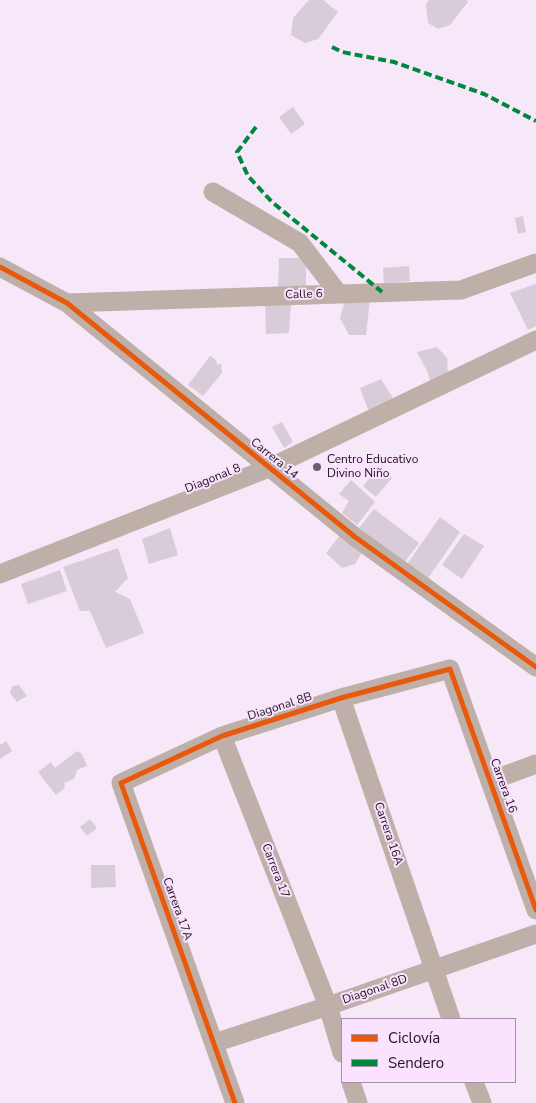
<!DOCTYPE html>
<html>
<head>
<meta charset="utf-8">
<style>
  body { margin:0 }
  #map { position:relative; width:536px; height:1103px; overflow:hidden; background:#f6e8f8; font-family:"Nunito Sans",sans-serif }
  canvas { display:block }
  .legend { position:absolute; left:341px; top:1018px; width:175px; height:65px; box-sizing:border-box; background:#fbe2fe; border:1px solid #a390a5; margin:0; padding:6px 9px; list-style:none; font-size:15px; color:#1e151f }
  .legend li { display:flex; align-items:center; gap:10px; height:25px }
  .legend b { width:25px; border:1px solid #a390a5 }
</style>
</head>
<body>
<div id="map">
<canvas width="536" height="1103"></canvas>
<ul class="legend">
<li><b style="height:6px;background:#e8590c"></b>Ciclovía</li>
<li><b style="height:6px;background:#00873e"></b>Sendero</li>
</ul>
</div>
<script>
const c = document.querySelector('canvas').getContext('2d');
c.lineJoin = 'round';
function fill(path, color) { c.fillStyle = color; c.fill(path, 'evenodd'); }
const shape = rows => new Path2D(rows.map(r => 'M' + r).join(''));
function strokePath(path, color, width, dash) { c.strokeStyle = color; c.lineWidth = width; c.lineCap = dash ? 'butt' : 'round'; c.setLineDash(dash || []); c.stroke(path); }
function drawText(font, color, halo, rows, align = 'center') {
  c.font = font + ' "Nunito Sans",sans-serif'; c.lineWidth = 4; c.setLineDash([]); c.textBaseline = 'middle'; c.strokeStyle = halo; c.fillStyle = color; for (const [text, x, y, turn = 0] of rows) {
    c.save(); c.translate(x, y); c.rotate((+turn || 0) * Math.PI / 180); c.textAlign = isNaN(turn) ? turn : align; if (halo) c.strokeText(text, 0, 0); c.fillText(text, 0, 0); c.restore();
  }
}
const building = shape([
  [309,0,323,0,338,12,318,39,305,43,291,35,293,18],
  [429,0,466,0,468,2,450,25,438,29,428,23,426,4],
  [293,107,305,124,291,134,279,117],
  [523,216,526,232,518,234,515,218],
  [279,258,306,258,306,289,278,289],
  [409,266,410,281,384,283,383,268],
  [536,284,536,326,528,330,510,293],
  [370,299,366,335,349,335,340,318,345,300],
  [265,300,291,302,289,333,266,334],
  [437,347,447,358,448,377,431,383,427,371,417,352],
  [210,356,215,359,218,365,221,363,222,373,203,396,188,385],
  [381,379,393,398,369,412,360,388],
  [282,422,293,442,284,448,272,427],
  [379,467,392,478,376,497,363,486],
  [351,480,375,502,357,525,342,513,349,501,339,494],
  [374,509,419,543,404,563,359,528],
  [440,517,460,532,426,581,405,567],
  [170,528,178,555,149,564,142,539],
  [341,534,363,551,355,564,342,568,326,553],
  [464,534,484,546,462,579,442,565],
  [118,548,128,578,115,592,130,599,144,633,106,648,90,611,80,611,63,567],
  [60,570,67,591,28,604,21,584],
  [19,685,27,696,17,702,10,693,12,686],
  [6,741,12,751,0,759,0,745],
  [77,751,82,754,87,766,77,770,74,779,64,783,65,788,56,795,38,772,51,762,55,768],
  [90,819,97,828,87,836,80,827],
  [91,865,115,865,116,887,91,888]
]);
const minor = shape([
  [213,192,300,243,338,293],
  [0,267,67,303,355,537,536,667],
  [67,303,461,290,536,263],
  [0,574,269,468,536,340],
  [341,698,451,1019],
  [222,736,328,1006,342,1053],
  [490,781,536,764],
  [214,1043,328,1006,536,934],
  [351,1082,358,1103],
  [474,1082,482,1103],
  [235,1103,121,783,222,736,341,698,450,669,536,910]
]);
const quiet = shape([
  [332,47,342,52,394,62,484,94,536,121],
  [256,127,237,152,248,176,272,202,382,292]
]);
const cycleway = shape([
  [0,267,67,303,355,537,536,667],
  [235,1103,121,783,222,736,341,698,450,669,536,910]
]);
const markers = [
  [317,467,5,"#6a5f6b"]
];
const streetNames = [
  ["Calle 6",304,295,-2],
  ["Carrera 14",274,459,39],
  ["Diagonal 8",213,479,-22],
  ["Diagonal 8B",280,707,-18],
  ["Carrera 16",503,786,70],
  ["Carrera 16A",388,834,71],
  ["Carrera 17",275,871,69],
  ["Carrera 17A",177,909,70],
  ["Diagonal 8D",375,990,-19]
];
const poiNames = [
  ["Centro Educativo",327,460],
  ["Divino Niño",327,474]
];
fill(building, '#d8ccd9');
strokePath(minor, '#beb0a9', 19);
strokePath(quiet, '#00873e', 4, [8, 4]);
strokePath(cycleway, '#e8590c', 5);
for (const [x, y, r, color] of markers) { const dot = new Path2D(); dot.arc(x, y, r, 0, 2 * Math.PI); c.fillStyle = color; c.fill(dot); strokePath(dot, '#fbe2fe', 2); }
drawText('12px', '#1e151f', '#fbe2fe', streetNames);
drawText('12px', '#1e151f', '#fbe2fe', poiNames, 'left');
</script>
</body>
</html>
